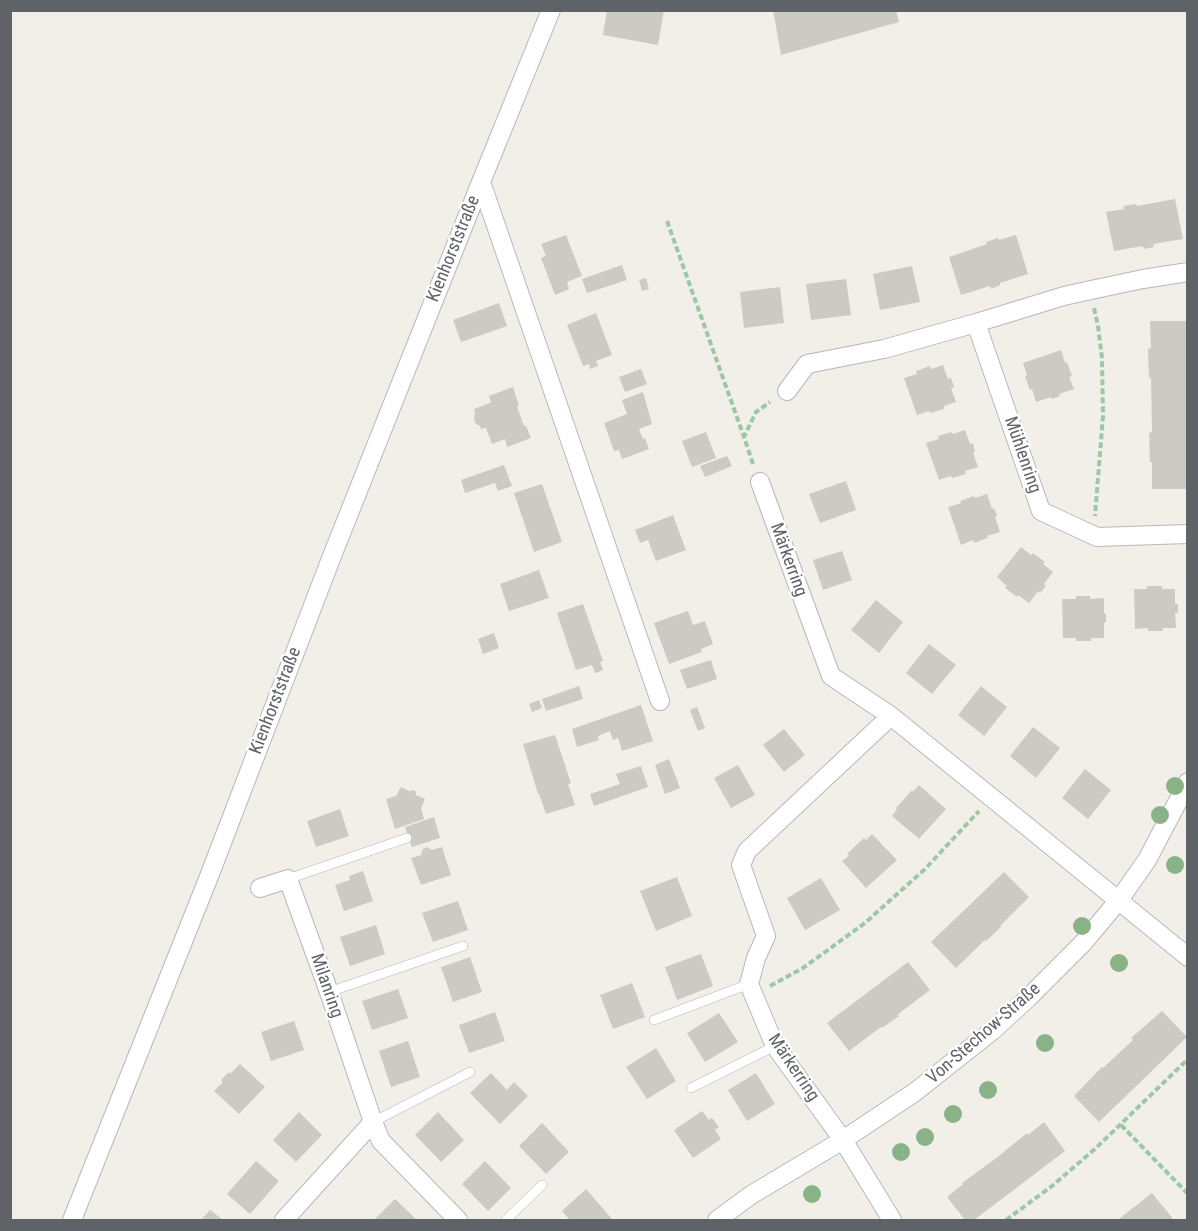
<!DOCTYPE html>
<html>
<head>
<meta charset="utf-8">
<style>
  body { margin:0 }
  #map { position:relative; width:1198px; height:1231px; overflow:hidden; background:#f1efe8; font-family:"Roboto Condensed",sans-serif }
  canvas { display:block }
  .frame { position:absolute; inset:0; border:12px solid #5f6368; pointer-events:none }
</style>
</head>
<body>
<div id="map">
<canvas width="1198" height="1231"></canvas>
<div class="frame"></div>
</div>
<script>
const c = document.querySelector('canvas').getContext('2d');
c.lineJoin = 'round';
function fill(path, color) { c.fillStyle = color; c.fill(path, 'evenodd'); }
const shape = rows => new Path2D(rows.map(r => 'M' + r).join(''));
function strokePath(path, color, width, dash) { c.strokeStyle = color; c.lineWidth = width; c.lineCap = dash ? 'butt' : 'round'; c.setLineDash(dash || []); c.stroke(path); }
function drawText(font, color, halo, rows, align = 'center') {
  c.font = font + ' "Roboto Condensed",sans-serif'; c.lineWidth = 4.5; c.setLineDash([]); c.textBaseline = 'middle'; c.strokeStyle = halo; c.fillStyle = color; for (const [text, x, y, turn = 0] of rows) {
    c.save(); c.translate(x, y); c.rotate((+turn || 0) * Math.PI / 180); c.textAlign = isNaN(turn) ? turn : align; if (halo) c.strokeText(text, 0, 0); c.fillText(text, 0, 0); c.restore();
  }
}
const building = shape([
  [607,10,664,10,658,45,603,35],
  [773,10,896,10,899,22,781,55],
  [1175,199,1183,239,1153,244,1154,247,1144,249,1143,246,1114,251,1106,212,1124,209,1123,206,1136,204,1137,206],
  [566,235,582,276,567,282,569,289,555,295,541,258,546,256,541,244],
  [1016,235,1028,274,1000,283,1000,285,991,289,990,286,961,295,949,257,987,244,986,242,998,238,999,240],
  [622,265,627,280,587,293,582,279],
  [912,266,920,302,880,310,873,274],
  [646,278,649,289,642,291,639,280],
  [846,279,851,315,811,320,806,284],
  [780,287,784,323,744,328,740,292],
  [499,303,507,326,461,342,453,320],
  [596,313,612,355,596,361,598,366,590,369,589,364,583,366,567,325],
  [1150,321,1188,321,1188,489,1152,489,1152,462,1150,462,1149,433,1152,432,1151,378,1149,378,1148,349,1151,348],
  [1061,350,1065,363,1067,362,1072,376,1069,377,1074,389,1059,394,1060,396,1052,399,1051,397,1036,402,1032,389,1030,390,1025,376,1027,375,1023,363],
  [943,365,948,379,951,378,954,387,951,388,956,402,944,406,944,409,930,413,929,411,917,415,904,378,917,374,916,371,930,366,931,369],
  [641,369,647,384,625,392,619,377],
  [513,387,519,406,517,407,524,426,526,426,531,438,507,447,505,439,492,444,486,428,481,429,480,426,475,423,474,418,475,413,474,409,490,403,491,402,489,396],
  [643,392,652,424,639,429,643,439,645,438,649,449,622,459,619,450,614,451,604,423,627,414,622,400],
  [965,430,970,444,973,443,975,452,973,453,978,467,965,471,966,474,952,478,951,476,939,480,926,443,939,439,938,436,952,432,953,434],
  [706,432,716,458,692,467,682,441],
  [727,456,732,466,705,477,700,466],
  [504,465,512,486,498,491,495,483,465,493,461,480],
  [846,481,856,510,820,523,809,494],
  [542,484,562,542,534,552,514,493],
  [987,494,992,509,994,508,997,516,995,517,1000,532,987,536,988,538,974,543,973,540,961,545,948,507,961,503,960,501,974,496,975,498],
  [673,515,686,550,656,561,648,540,640,543,635,530],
  [1021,547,1031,555,1033,553,1045,562,1043,564,1053,572,1044,584,1046,586,1040,593,1038,591,1029,603,1018,595,1017,597,1005,588,1007,586,997,577],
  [842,551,852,580,823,590,813,560],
  [539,570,549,598,509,611,500,584],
  [1147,586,1162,586,1162,589,1175,589,1175,604,1178,604,1178,613,1175,613,1176,628,1163,628,1163,631,1148,631,1148,628,1135,629,1134,589,1147,589],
  [1076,596,1090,596,1090,599,1104,598,1104,613,1106,614,1106,622,1104,623,1104,638,1091,638,1091,641,1076,641,1076,638,1063,638,1062,599,1076,599],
  [876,600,903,622,879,653,851,630],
  [583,604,603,661,600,662,603,670,595,673,592,665,576,670,557,613],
  [688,611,693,625,705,621,713,644,701,649,702,652,669,664,654,623],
  [494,633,499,648,483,654,478,639],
  [929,644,956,665,932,694,906,673],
  [711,660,717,679,687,689,680,670],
  [579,686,583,699,546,711,542,699],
  [981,686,1007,707,984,736,958,715],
  [539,700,542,708,532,712,529,704],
  [641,705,653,741,622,751,618,738,613,740,610,731,598,736,599,740,577,747,572,729],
  [697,707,705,728,698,731,690,710],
  [1033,727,1060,748,1036,778,1010,756],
  [784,729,805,755,784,772,763,745],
  [555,735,571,783,568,784,575,805,546,814,539,794,538,794,523,744],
  [669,759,680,788,665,794,655,765],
  [738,765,755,795,731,808,714,778],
  [641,766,648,787,594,806,590,794,620,784,616,774],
  [1085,769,1111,790,1088,819,1062,798],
  [919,785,946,809,919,839,892,816,897,809,896,808,912,790,913,792],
  [401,787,409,791,415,790,416,795,425,799,421,808,424,819,395,829,386,799,396,796],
  [340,809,349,836,316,847,307,821],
  [434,817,440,838,412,847,405,827],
  [872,834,897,860,866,888,842,861,849,856,847,854,864,838,866,840],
  [427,847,432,850,442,847,451,875,421,885,411,858,421,855,423,849],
  [363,871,373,901,344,911,335,885,350,880,349,876],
  [1004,872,1029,897,1000,926,1001,927,986,941,985,940,956,968,931,942],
  [677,877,692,916,656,931,640,891],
  [821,878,840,910,805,930,787,898],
  [458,901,468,930,433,942,422,913],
  [376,925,385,954,350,966,340,937],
  [701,954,713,986,677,1000,665,967],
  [470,957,482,992,453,1002,441,967],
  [908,962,930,990,897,1015,899,1016,882,1028,881,1027,849,1051,827,1023],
  [632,983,645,1017,613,1029,600,995],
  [398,989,408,1018,372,1030,362,1001],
  [1162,1011,1187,1037,1099,1122,1074,1096,1102,1067,1103,1068,1133,1040,1131,1038],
  [495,1012,505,1041,469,1053,459,1025],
  [719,1013,738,1042,705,1062,687,1033],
  [294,1021,304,1050,271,1061,261,1032],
  [408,1041,420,1077,391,1087,379,1051],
  [656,1048,676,1081,647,1099,626,1067],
  [240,1064,265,1087,239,1114,214,1091,223,1082,221,1080,229,1072,230,1074],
  [491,1073,507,1090,514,1082,528,1096,500,1124,470,1093],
  [756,1073,775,1104,747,1121,728,1090],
  [702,1111,709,1120,712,1118,719,1127,715,1130,721,1139,693,1158,674,1130],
  [299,1112,322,1135,296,1162,273,1140],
  [438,1112,464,1140,441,1162,415,1135],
  [1044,1122,1065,1151,974,1220,965,1220,947,1197,963,1184,962,1183,995,1159,1027,1133,1028,1135],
  [542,1123,569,1152,546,1174,519,1146],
  [256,1161,279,1181,250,1214,227,1194],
  [485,1161,511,1188,488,1211,462,1184],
  [586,1189,612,1219,610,1220,570,1220,562,1211],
  [1152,1193,1174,1220,1120,1220,1119,1219],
  [395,1199,417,1220,374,1220],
  [210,1210,223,1220,201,1220]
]);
const path = shape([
  [667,221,744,437],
  [1094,308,1098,326,1102,358,1103,416,1095,516],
  [753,464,744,437,756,412,770,402],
  [770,986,803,968,865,923,925,869,979,811],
  [1121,1125,1188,1194],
  [1006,1220,1052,1186,1096,1148,1188,1059]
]);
const service = shape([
  [288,879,407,838],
  [329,992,463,946],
  [654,1020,749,984],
  [691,1088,775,1046],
  [373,1122,470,1072],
  [506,1220,542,1185]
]);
const minor = shape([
  [481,182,660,701],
  [1188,272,1143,279,1091,290,1064,296,976,323,1041,511,1097,537,1188,534],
  [787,391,807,364,884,349,976,323],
  [760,482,831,676,891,716,1188,957],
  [891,716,747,851,741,865,766,936,756,958,749,984,775,1046,843,1140,892,1220],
  [260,888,288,879,329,992,373,1122],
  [72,1220,210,874,332,556,481,182,551,10],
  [284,1220,373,1122,381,1141,458,1220],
  [717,1220,751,1195,843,1140,915,1092,992,1031,1028,998,1083,943,1119,900,1147,860,1188,782]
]);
const trees = [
  [1175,786],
  [1160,815],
  [1175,865],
  [1082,926],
  [1119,963],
  [1045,1043],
  [988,1090],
  [953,1114],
  [925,1137],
  [901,1152],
  [812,1194]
];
const streetNames = [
  ["Kienhorststraße",454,249,-68],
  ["Mühlenring",1022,455,71],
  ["Märkerring",788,560,70],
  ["Kienhorststraße",276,701,-69],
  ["Milanring",326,986,71],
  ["Von-Stechow-Straße",984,1034,-41],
  ["Märkerring",793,1068,56]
];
fill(building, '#cccac5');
strokePath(service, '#b5b8bc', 10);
strokePath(minor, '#b5b8bc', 20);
strokePath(path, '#9cc7a9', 4, [6, 3]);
strokePath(service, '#fff', 9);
strokePath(minor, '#fff', 18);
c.fillStyle = '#89b387';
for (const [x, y] of trees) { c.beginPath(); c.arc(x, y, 9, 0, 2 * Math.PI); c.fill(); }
drawText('18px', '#5f6368', '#fff', streetNames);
</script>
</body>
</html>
